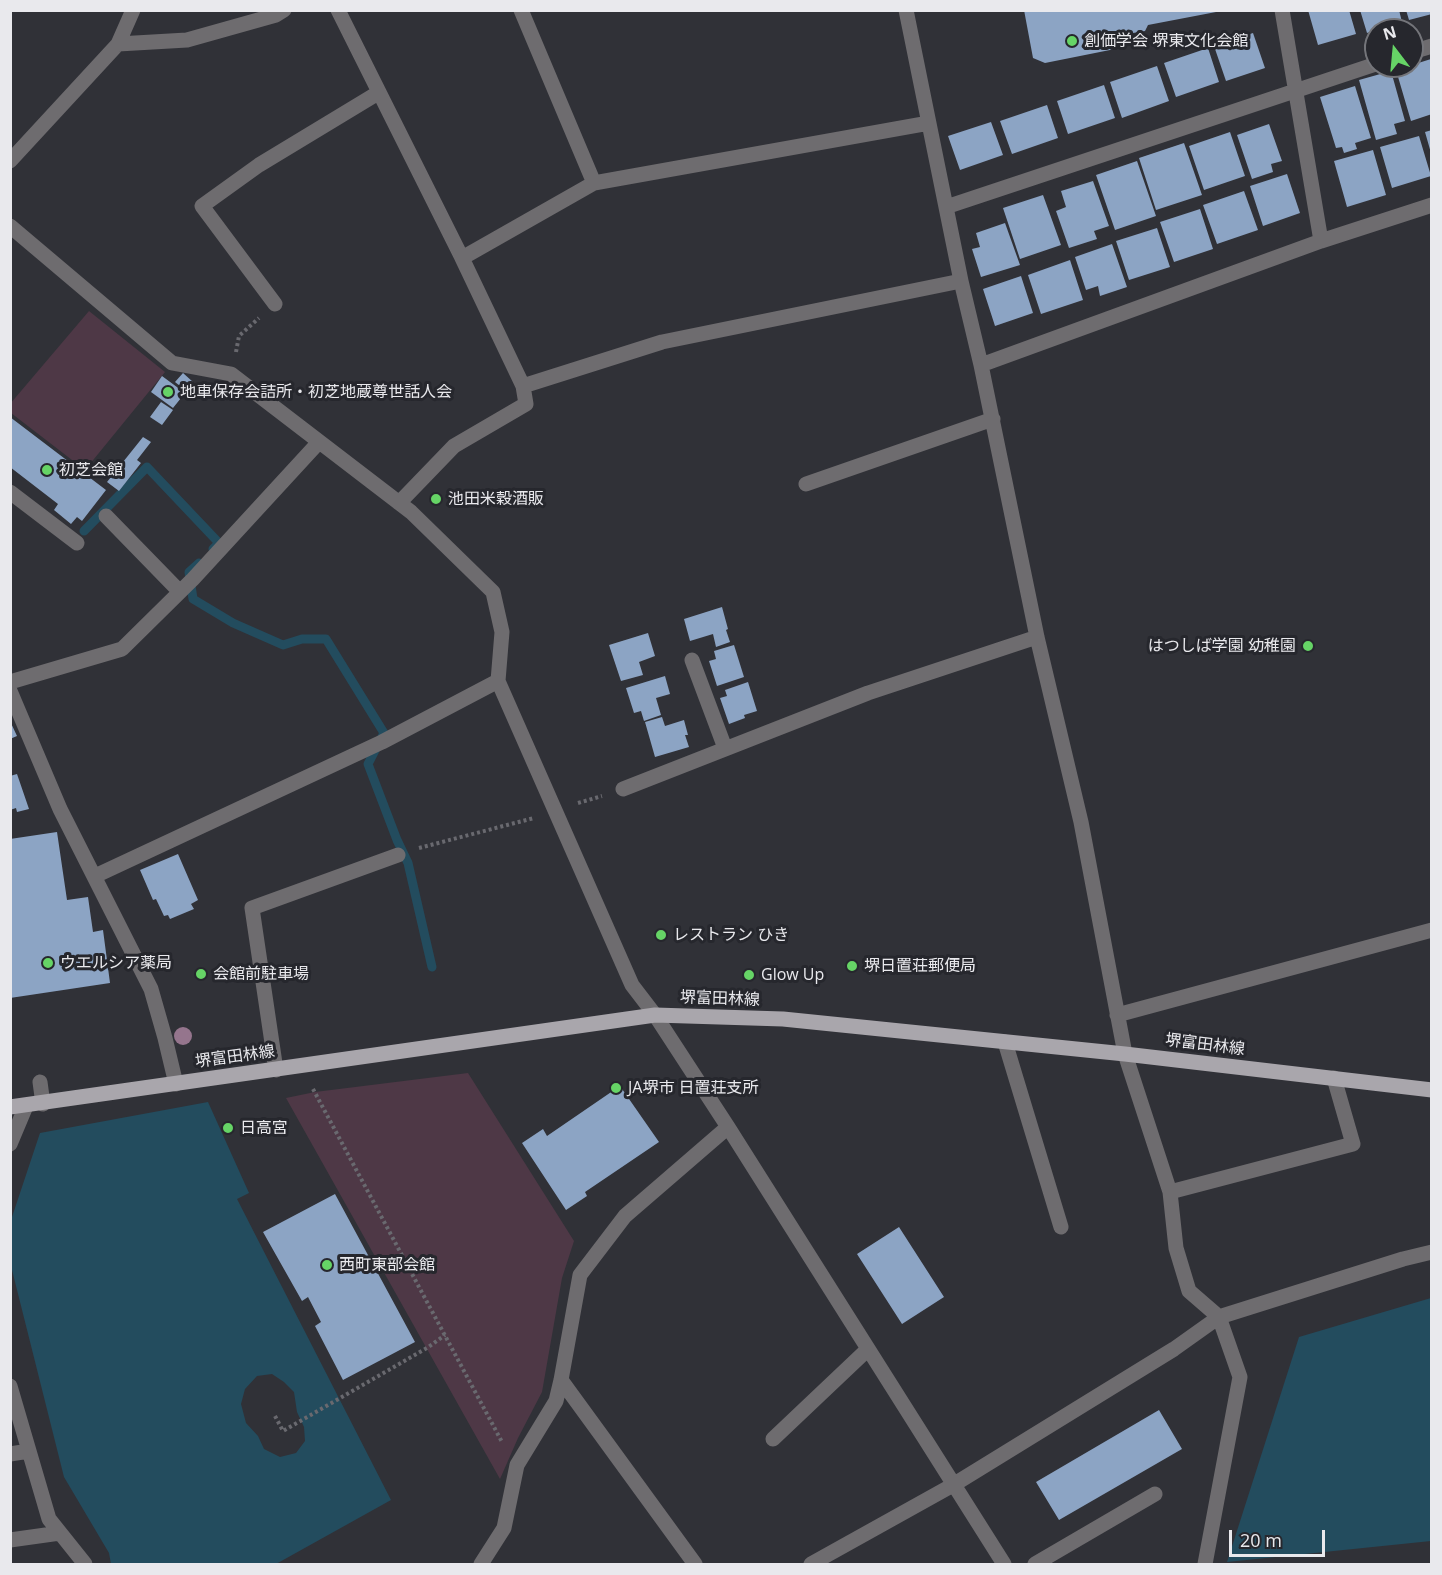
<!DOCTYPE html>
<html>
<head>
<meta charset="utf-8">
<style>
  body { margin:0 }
  #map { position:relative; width:1442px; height:1575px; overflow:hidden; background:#303137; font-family:"Open Sans",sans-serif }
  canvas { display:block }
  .frame { position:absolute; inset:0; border:12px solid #e9e9ed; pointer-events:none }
  .north { position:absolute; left:1364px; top:18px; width:60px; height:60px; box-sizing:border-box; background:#26272d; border:2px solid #74757a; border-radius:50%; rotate:344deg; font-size:16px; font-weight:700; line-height:24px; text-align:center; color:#e9e9ed }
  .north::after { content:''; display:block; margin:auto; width:21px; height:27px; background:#66d466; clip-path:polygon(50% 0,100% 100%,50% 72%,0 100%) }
  .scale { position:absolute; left:1229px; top:1530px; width:96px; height:27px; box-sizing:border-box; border:3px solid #e9e9ed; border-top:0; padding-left:8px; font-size:18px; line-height:21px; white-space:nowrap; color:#e9e9ed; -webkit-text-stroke:4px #26272d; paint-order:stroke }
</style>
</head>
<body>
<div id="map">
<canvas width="1442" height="1575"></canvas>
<div class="frame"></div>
<div class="north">N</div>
<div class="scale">20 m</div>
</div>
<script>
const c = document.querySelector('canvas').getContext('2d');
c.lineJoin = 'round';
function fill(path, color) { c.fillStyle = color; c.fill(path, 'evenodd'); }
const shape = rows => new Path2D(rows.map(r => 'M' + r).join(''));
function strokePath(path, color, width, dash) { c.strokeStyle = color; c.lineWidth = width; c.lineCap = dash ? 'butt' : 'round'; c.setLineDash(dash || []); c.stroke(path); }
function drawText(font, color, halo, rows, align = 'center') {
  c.font = font + ' "Open Sans","Noto Sans JP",sans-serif'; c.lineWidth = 6; c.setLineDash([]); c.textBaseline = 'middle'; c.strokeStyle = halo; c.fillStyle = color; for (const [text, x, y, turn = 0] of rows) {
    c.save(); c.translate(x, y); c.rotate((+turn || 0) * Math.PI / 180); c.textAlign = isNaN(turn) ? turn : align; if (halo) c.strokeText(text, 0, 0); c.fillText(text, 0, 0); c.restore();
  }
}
const green = shape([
  [89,311,165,372,85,470,11,413,10,404],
  [468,1073,574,1241,562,1278,542,1392,518,1438,500,1479,286,1098,315,1092]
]);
const water = shape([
  [208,1102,249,1193,237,1199,391,1500,276,1564,111,1564,109,1553,64,1477,11,1266,11,1220,40,1133],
  [272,1374,284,1382,294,1392,297,1412,304,1427,305,1441,296,1453,280,1457,264,1449,258,1436,246,1423,241,1404,245,1389,257,1376],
  [1431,1298,1431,1541,1227,1562,1299,1337]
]);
const stream = shape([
  [84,531,147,467,219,543,213,549],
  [199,563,189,572,193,599,233,623,283,645,302,639,326,639,384,733,368,764,397,840,408,863,432,967]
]);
const building = shape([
  [1024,10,1216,10,1216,12,1148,25,1145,31,1115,36,1114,46,1110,50,1045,63,1033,58],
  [1308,10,1349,10,1356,34,1318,45],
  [1360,10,1399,10,1402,22,1367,33],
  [1406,10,1432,10,1432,14,1409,20],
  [1253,33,1265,68,1226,81,1214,46],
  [1208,48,1219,82,1176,97,1164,63],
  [1431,59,1432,114,1411,121,1396,70],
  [1157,66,1169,101,1122,118,1110,82],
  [1391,71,1405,121,1394,124,1397,134,1376,140,1359,80],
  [1104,85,1115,118,1068,134,1057,101],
  [1355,86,1371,138,1355,143,1357,149,1344,153,1342,147,1336,148,1320,97],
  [1047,105,1058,138,1012,154,1000,121],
  [991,122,1003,155,960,170,948,136],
  [1269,124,1282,161,1271,164,1273,172,1252,179,1237,135],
  [1432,130,1432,153,1431,153,1425,132],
  [1230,132,1245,176,1204,190,1189,146],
  [1419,136,1431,176,1392,188,1380,147],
  [1184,143,1202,195,1156,210,1139,158],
  [1373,150,1386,195,1347,207,1334,161],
  [1137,161,1156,216,1115,230,1096,175],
  [1287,174,1300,213,1263,226,1250,186],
  [1093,181,1109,226,1094,231,1097,239,1069,248,1056,211,1066,207,1061,191],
  [1244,191,1258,230,1217,244,1203,205],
  [1043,195,1061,245,1020,259,1003,208],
  [1200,209,1213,249,1174,262,1160,222],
  [1005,223,1020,265,981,277,972,249,980,247,976,233],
  [1157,228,1170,267,1129,280,1116,241],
  [1112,244,1127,287,1100,296,1098,286,1086,290,1075,257],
  [1070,260,1083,300,1041,314,1028,275],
  [1021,276,1033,313,995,326,983,289],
  [183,373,193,382,185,390,175,382],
  [162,376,185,393,173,408,151,392],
  [161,402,173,410,162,425,150,417],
  [10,417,106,490,82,521,77,517,71,524,54,510,58,504,10,467],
  [143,437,151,442,137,460,141,463,119,491,107,482],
  [722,607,728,629,726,630,730,642,716,647,713,634,690,641,684,619],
  [648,633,655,656,639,662,643,675,621,681,609,645],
  [734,645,744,677,717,686,709,661,716,659,714,651],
  [665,676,670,694,656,698,661,715,644,721,641,711,634,713,626,688],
  [748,682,757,711,744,715,745,718,729,724,720,698,727,696,725,690],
  [662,717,665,726,684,720,688,735,685,735,689,747,655,757,645,722],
  [10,721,17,736,10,739],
  [17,774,29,809,17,812,16,808,10,810,10,776],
  [57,832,67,900,88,897,93,932,103,930,110,983,10,998,10,839],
  [178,854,198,900,191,904,194,909,170,919,168,915,164,916,156,899,153,900,140,870],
  [620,1086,659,1142,585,1192,587,1196,566,1210,522,1143,543,1129,547,1136],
  [335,1194,415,1342,343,1380,315,1326,321,1322,308,1297,302,1301,263,1232],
  [899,1227,944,1297,902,1324,857,1254],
  [1159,1410,1182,1449,1059,1520,1036,1482]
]);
const path = shape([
  [236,352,239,336,259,318],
  [578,803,602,796],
  [419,848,534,818],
  [313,1089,502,1442],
  [275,1416,283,1431,427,1348,445,1335]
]);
const minor = shape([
  [338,10,462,258,594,183,929,123],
  [521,10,594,183],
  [906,10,961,281,981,365,1037,637,1081,822,1125,1054,1170,1192,1176,1248,1189,1291,1219,1317,1240,1377,1205,1564],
  [1282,10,1321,241],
  [118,44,187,40,276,15,284,10],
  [1412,52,1432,46],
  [10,161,118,44,133,10],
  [946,207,1376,64],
  [10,226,172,363,231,374,411,512,493,592,502,632,498,681,632,985,655,1015,728,1127,1004,1564],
  [462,258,523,386,662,342,961,281],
  [275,304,202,206,259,165,378,93],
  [981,365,1321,241,1432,205],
  [806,484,993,419],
  [10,492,77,543],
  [399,503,454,446,526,404,523,386],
  [106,516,180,592],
  [692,660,725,748],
  [10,682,122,649,193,579,319,442],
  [10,691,60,809,151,989,165,1038,176,1084],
  [623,789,868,693,1037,637],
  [95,876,382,742,498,681],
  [1117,1015,1432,930],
  [1005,1042,1061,1227],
  [276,1070,252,908,398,855],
  [40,1082,43,1104],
  [10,1144,26,1106],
  [1170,1192,1353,1144,1334,1078],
  [561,1380,695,1564],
  [10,1386,49,1519,85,1564],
  [773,1439,868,1349],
  [10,1454,29,1451],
  [10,1540,60,1533],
  [481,1564,504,1528,517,1465,556,1401,561,1380,580,1275,625,1216,728,1127],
  [811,1564,953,1485,1174,1349,1219,1317,1403,1259,1432,1252],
  [1035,1564,1155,1494]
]);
const major = shape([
  [10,1107,655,1015,783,1019,1125,1054,1432,1090]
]);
const trees = [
  [183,1036]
];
const markers = [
  [1072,41,6,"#66d466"],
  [168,392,6,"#66d466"],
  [47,470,6,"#66d466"],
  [436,499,6,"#66d466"],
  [1308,646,6,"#66d466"],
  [661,935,6,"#66d466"],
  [48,963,6,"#66d466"],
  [852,966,6,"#66d466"],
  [201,974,6,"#66d466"],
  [749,975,6,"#66d466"],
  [616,1088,6,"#66d466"],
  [228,1128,6,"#66d466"],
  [327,1265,6,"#66d466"]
];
const poiNames = [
  ["創価学会 堺東文化会館",1084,41],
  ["地車保存会詰所・初芝地蔵尊世話人会",180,392],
  ["初芝会館",59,470],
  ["池田米穀酒販",448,499],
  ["はつしば学園 幼稚園",1296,646,"right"],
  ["レストラン ひき",673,935],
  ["ウエルシア薬局",60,963],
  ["堺日置荘郵便局",864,966],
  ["会館前駐車場",213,974],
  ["Glow Up",761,975],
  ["JA堺市 日置荘支所",628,1088],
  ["日高宮",240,1128],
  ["西町東部会館",339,1265]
];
const streetNames = [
  ["堺富田林線",720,999,2],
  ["堺富田林線",1205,1045,7],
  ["堺富田林線",235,1057,-8]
];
fill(green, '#4e3846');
fill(water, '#234c5e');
strokePath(stream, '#234c5e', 9);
fill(building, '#8ca4c4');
strokePath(path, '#69696f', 4, [3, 3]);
strokePath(minor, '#6e6c6f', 15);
strokePath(major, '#a9a6ac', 15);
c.fillStyle = '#95758d';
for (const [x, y] of trees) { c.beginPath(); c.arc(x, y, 9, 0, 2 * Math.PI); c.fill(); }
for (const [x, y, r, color] of markers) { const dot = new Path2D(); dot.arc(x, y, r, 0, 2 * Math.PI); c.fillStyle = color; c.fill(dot); strokePath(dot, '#26272d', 2); }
drawText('16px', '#e9e9ed', '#26272d', poiNames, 'left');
drawText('16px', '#e9e9ed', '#26272d', streetNames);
</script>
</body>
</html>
